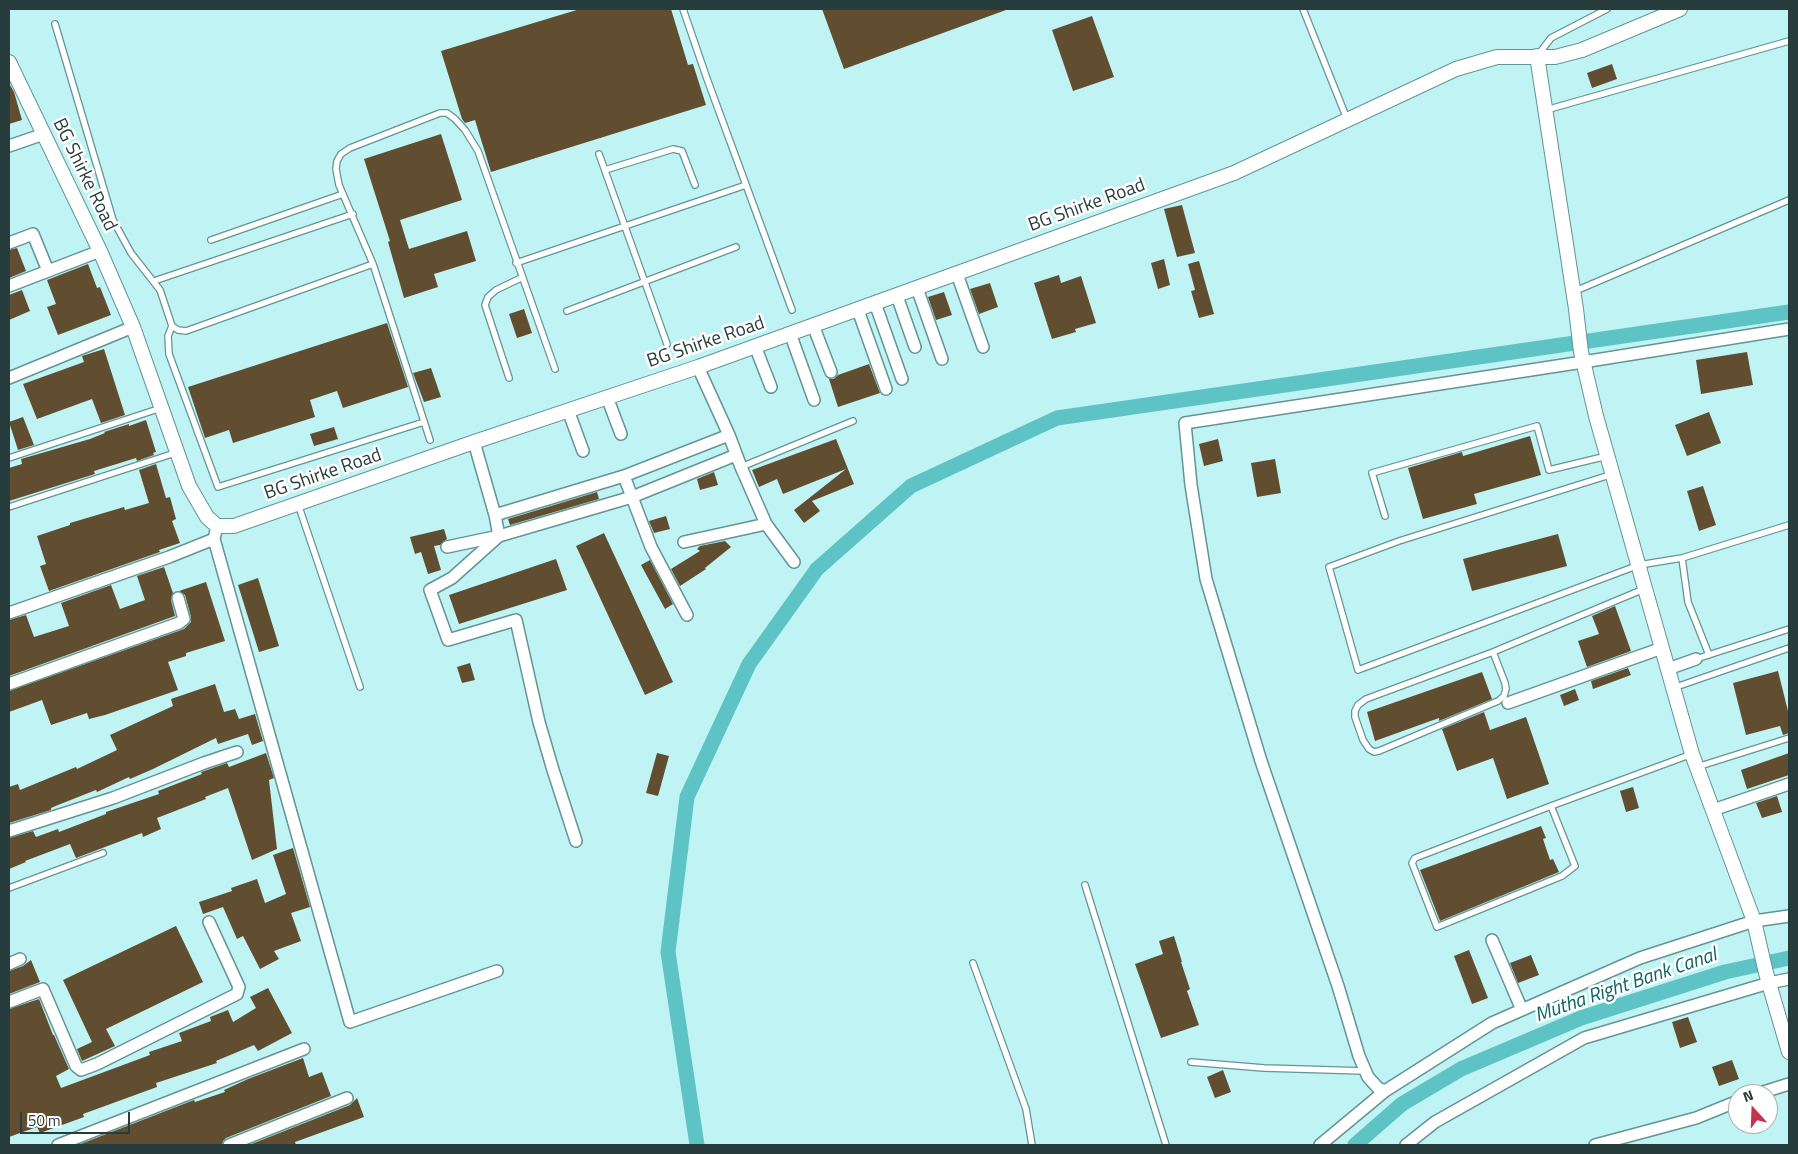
<!DOCTYPE html>
<html>
<head>
<meta charset="utf-8">
<style>
  body { margin:0 }
  #map { position:relative; width:1798px; height:1154px; overflow:hidden; background:#c0f3f3; font-family:"Titillium Web",sans-serif }
  canvas { display:block }
  .frame { position:absolute; inset:0; border:10px solid #273c3c; pointer-events:none }
  .north { position:absolute; left:1728px; top:1084px; width:50px; height:50px; box-sizing:border-box; background:#fff; border:1px solid #a9b1b1; border-radius:50%; rotate:340deg; font-size:14px; font-weight:700; line-height:20px; text-align:center; color:#273c3c }
  .north::after { content:''; display:block; margin:auto; width:18px; height:22px; background:#c33349; clip-path:polygon(50% 0,100% 100%,50% 72%,0 100%) }
  .scale { position:absolute; left:20px; top:1112px; width:110px; height:22px; box-sizing:border-box; border:2px solid #273c3c; border-top:0; padding-left:6px; font-size:15px; line-height:18px; white-space:nowrap; color:#273c3c; -webkit-text-stroke:4px #fff; paint-order:stroke }
</style>
</head>
<body>
<div id="map">
<canvas width="1798" height="1154"></canvas>
<div class="frame"></div>
<div class="north">N</div>
<div class="scale">50 m</div>
</div>
<script>
const c = document.querySelector('canvas').getContext('2d');
c.lineJoin = 'round';
const shape = rows => new Path2D(rows.map(r => 'M' + r).join(''));
function strokePath(path, color, width, dash) { c.strokeStyle = color; c.lineWidth = width; c.lineCap = dash ? 'butt' : 'round'; c.setLineDash(dash || []); c.stroke(path); }
function fill(path, color) { c.fillStyle = color; c.fill(path, 'evenodd'); }
function drawText(font, color, halo, rows, align = 'center') {
  c.font = font + ' "Titillium Web",sans-serif'; c.lineWidth = 5; c.setLineDash([]); c.textBaseline = 'middle'; c.strokeStyle = halo; c.fillStyle = color; for (const [text, x, y, turn = 0] of rows) {
    c.save(); c.translate(x, y); c.rotate((+turn || 0) * Math.PI / 180); c.textAlign = isNaN(turn) ? turn : align; if (halo) c.strokeText(text, 0, 0); c.fillText(text, 0, 0); c.restore();
  }
}
const canal = shape([
  [697,1145,668,952,687,797,749,664,817,569,911,486,1057,418,1789,312],
  [1355,1145,1402,1104,1461,1069,1581,1018,1725,972,1789,958]
]);
const building = shape([
  [580,9,671,9,688,65,693,64,706,105,491,172,475,120,465,123,462,119,441,51],
  [822,9,1006,9,1006,10,844,69],
  [1092,16,1114,77,1073,91,1052,30],
  [1612,64,1617,79,1592,88,1587,73],
  [9,85,10,85,14,92,22,120,9,124],
  [441,134,462,200,400,220,409,249,467,231,476,261,434,274,438,287,404,298,388,242,390,241,364,159],
  [1182,205,1195,253,1177,257,1164,209],
  [17,248,26,271,9,278,9,250],
  [1164,259,1170,285,1158,289,1151,263],
  [1199,261,1214,314,1199,318,1191,291,1195,290,1188,264],
  [88,264,97,288,100,287,111,315,58,335,47,307,56,304,47,280],
  [1059,275,1061,283,1081,276,1096,323,1075,329,1076,332,1052,339,1034,283],
  [990,283,998,307,979,314,970,289],
  [22,290,30,311,9,320,9,295],
  [944,292,952,315,936,320,928,297],
  [524,309,532,333,517,338,509,314],
  [387,323,408,387,343,408,337,391,310,400,315,417,233,443,229,430,205,438,188,387],
  [104,349,125,415,101,423,92,399,37,419,23,384,84,362,82,356],
  [1747,352,1753,385,1701,394,1696,360],
  [869,364,880,393,838,407,829,379,834,379,838,375],
  [431,368,441,397,424,402,413,373],
  [1709,412,1721,443,1687,456,1675,425],
  [23,417,34,445,18,450,9,422],
  [146,420,156,452,153,453,154,455,137,461,136,458,94,471,95,474,9,501,9,468,22,464,21,459,90,439,105,433,104,432,129,424,129,426],
  [334,427,338,439,314,446,310,434],
  [1530,436,1541,475,1474,494,1477,504,1423,519,1408,468,1462,452,1463,456],
  [836,439,854,484,812,501,820,511,804,523,794,510,846,469,783,494,777,479,759,487,752,470],
  [1218,439,1223,461,1204,466,1199,444],
  [1275,459,1281,493,1257,497,1251,463],
  [156,464,166,498,170,497,176,519,172,521,180,543,159,550,160,552,49,591,40,566,46,564,37,536,70,525,70,523,124,507,125,510,149,503,139,470],
  [714,472,718,485,700,490,697,479],
  [1703,486,1716,525,1699,531,1687,491],
  [597,492,599,499,510,525,508,519],
  [666,516,670,529,654,533,649,521],
  [444,529,447,539,440,545,434,546,441,570,428,574,421,552,415,554,410,537],
  [604,533,673,682,645,695,576,546],
  [1558,534,1567,566,1472,591,1463,559],
  [725,541,731,547,705,568,706,569,680,586,671,569,700,551,697,549,700,546],
  [556,559,567,590,459,624,449,595],
  [650,560,673,604,665,609,641,565],
  [164,567,173,593,171,600,175,616,9,676,9,620,26,615,34,637,69,626,61,603,111,585,120,609,145,600,137,576],
  [258,578,279,646,259,652,238,585],
  [206,582,225,641,186,653,186,656,168,662,178,690,105,715,89,719,87,713,51,725,42,700,9,712,9,691,184,629,191,622,191,617,185,595,179,591],
  [1615,606,1631,651,1587,667,1578,641,1599,634,1592,616],
  [470,663,475,680,462,683,457,667],
  [1628,668,1631,675,1593,689,1591,681],
  [1778,671,1789,715,1789,733,1783,735,1780,726,1746,735,1733,683],
  [1482,672,1492,699,1439,721,1439,718,1375,741,1367,712],
  [215,684,224,712,235,709,239,719,255,714,263,741,252,745,248,734,218,744,216,738,153,769,130,779,129,777,97,792,96,790,58,805,51,808,51,810,9,823,9,787,18,784,20,790,76,767,77,769,117,750,110,735,173,706,171,699],
  [1575,689,1579,700,1564,706,1560,695],
  [1484,712,1490,730,1526,717,1549,784,1507,799,1493,758,1457,771,1442,729],
  [266,753,274,778,269,780,277,849,252,860,228,788,205,797,206,799,157,818,161,829,143,837,142,833,76,858,70,844,25,861,26,862,9,869,9,838,33,831,36,837,58,829,59,832,106,814,106,812,159,794,158,791,202,774,201,772,207,770,227,763,229,767],
  [657,753,669,756,658,796,646,793],
  [1789,753,1789,775,1747,789,1741,770],
  [1633,787,1639,808,1626,812,1620,791],
  [1777,796,1782,812,1762,818,1756,803],
  [1541,826,1546,838,1543,839,1550,860,1553,859,1559,872,1440,921,1420,870],
  [293,848,310,907,291,913,301,941,274,951,279,959,260,969,243,936,237,939,223,907,203,914,199,902,232,891,231,888,257,879,265,903,286,894,273,855],
  [176,926,203,982,106,1029,115,1046,82,1061,77,1049,92,1042,63,980],
  [1174,936,1182,962,1181,962,1190,989,1187,991,1199,1025,1161,1038,1135,964,1163,954,1159,941],
  [1469,950,1488,998,1472,1004,1454,956],
  [1531,955,1539,975,1518,983,1510,963],
  [31,960,40,982,9,994,9,971,23,966],
  [268,988,292,1033,258,1051,254,1045,216,1061,217,1063,156,1083,157,1087,83,1114,84,1117,40,1133,37,1127,9,1137,9,1009,39,999,53,1035,54,1035,69,1069,56,1076,61,1088,150,1055,149,1052,182,1041,179,1033,211,1021,210,1017,228,1010,233,1022,256,1008,250,997],
  [1688,1017,1697,1042,1680,1048,1672,1022],
  [303,1058,309,1077,322,1072,331,1096,226,1138,223,1141,222,1145,78,1145,194,1100,195,1102,225,1092,224,1090,248,1079],
  [1732,1060,1739,1079,1719,1086,1712,1067],
  [1223,1070,1231,1092,1215,1098,1207,1077],
  [357,1098,364,1117,295,1142,296,1145,249,1145,350,1105]
]);
const service = shape([
  [683,9,706,76,792,310],
  [1303,9,1347,119],
  [55,24,113,220,131,253,160,290,172,326,178,330,186,331,373,264],
  [1538,55,1551,38,1607,9],
  [1546,110,1789,41],
  [599,154,667,344],
  [605,170,673,149,682,151,695,185],
  [211,240,343,194],
  [516,263,746,185],
  [154,281,353,214],
  [1573,292,1789,200],
  [567,311,736,247],
  [172,326,168,336,169,354,218,487,424,422],
  [509,378,485,305,488,297,496,290,521,278],
  [430,440,373,264,339,185,336,169,337,161,341,154,350,148,440,113,447,113,455,119,465,130,478,151,555,369],
  [9,458,161,408],
  [741,467,853,421],
  [1613,474,1399,541,1329,567,1358,670,1639,565,1682,558],
  [298,504,360,687],
  [9,507,178,452],
  [1385,516,1372,473,1537,426,1549,470,1607,456],
  [1493,652,1505,683,1506,689,1504,696,1498,701,1379,751,1374,752,1369,749,1363,740,1355,717,1355,711,1358,705,1366,699,1493,652,1644,589],
  [1709,655,1688,602,1682,558,1789,525],
  [1696,659,1789,629],
  [1673,688,1789,648],
  [1697,767,1789,738],
  [1551,806,1575,866,1562,876,1437,927,1412,863,1415,858,1551,806,1692,754],
  [1085,885,1166,1145],
  [9,888,103,853],
  [973,963,1026,1109,1032,1145],
  [1191,1062,1264,1068,1365,1071]
]);
const minor = shape([
  [9,146,44,134],
  [9,243,33,234,48,271],
  [957,274,983,347],
  [9,286,100,251],
  [917,288,942,359],
  [897,296,915,347],
  [875,303,902,379],
  [858,310,886,389],
  [813,325,831,372],
  [790,333,814,400],
  [755,346,771,387],
  [698,367,729,435,741,467,766,524],
  [9,378,133,327],
  [607,397,621,434],
  [568,410,583,451],
  [474,442,495,515,499,536,452,578,430,590,448,640,516,620,539,722,553,770,576,841],
  [624,476,651,547,687,615],
  [495,515,624,476,729,435],
  [217,526,214,539,350,1022,497,971],
  [684,542,766,524,794,562],
  [447,547,499,536,632,497,736,455],
  [9,613,169,557,214,539],
  [1668,669,1696,659],
  [9,684,179,623,184,619,178,598],
  [1508,703,1662,648],
  [1713,810,1789,784],
  [9,831,113,798,204,763,237,752],
  [1492,940,1522,1010],
  [9,964,20,959],
  [9,1002,43,989,76,1066,81,1070,97,1064,237,994,239,987,209,922],
  [1385,1091,1378,1088,1368,1077,1359,1056,1338,986,1261,761,1206,579,1191,485,1185,423,1583,362,1789,329],
  [1757,1094,1789,1084],
  [58,1145,304,1049],
  [229,1145,347,1098],
  [1320,1145,1385,1091,1492,1023,1640,958,1754,921,1789,916],
  [1406,1145,1435,1122,1584,1038,1769,983,1789,979],
  [1595,1145,1696,1118,1738,1101]
]);
const tertiary = shape([
  [1537,56,1576,309,1581,352,1596,416,1692,754,1754,921,1766,973,1789,1052],
  [9,62,100,251,133,327,189,486,207,517,217,526,234,526,474,442,698,367,1234,173,1456,69,1497,57,1555,57,1582,50,1680,9]
]);
const streetNames = [
  ["BG Shirke Road",84,175,64],
  ["BG Shirke Road",1087,206,-20],
  ["BG Shirke Road",706,343,-19],
  ["BG Shirke Road",323,475,-19]
];
const waterNames = [
  ["Mutha Right Bank Canal",1626,986,-19]
];
strokePath(canal, '#5ec3c5', 15);
fill(building, '#614e30');
strokePath(service, '#649495', 8);
strokePath(minor, '#649495', 14);
strokePath(tertiary, '#649495', 16);
strokePath(service, '#fff', 5.5);
strokePath(minor, '#fff', 11);
strokePath(tertiary, '#fff', 14);
drawText('19px', '#273c3c', '#fff', streetNames);
drawText('italic 20px', '#0c6466', '#fff', waterNames);
</script>
</body>
</html>
